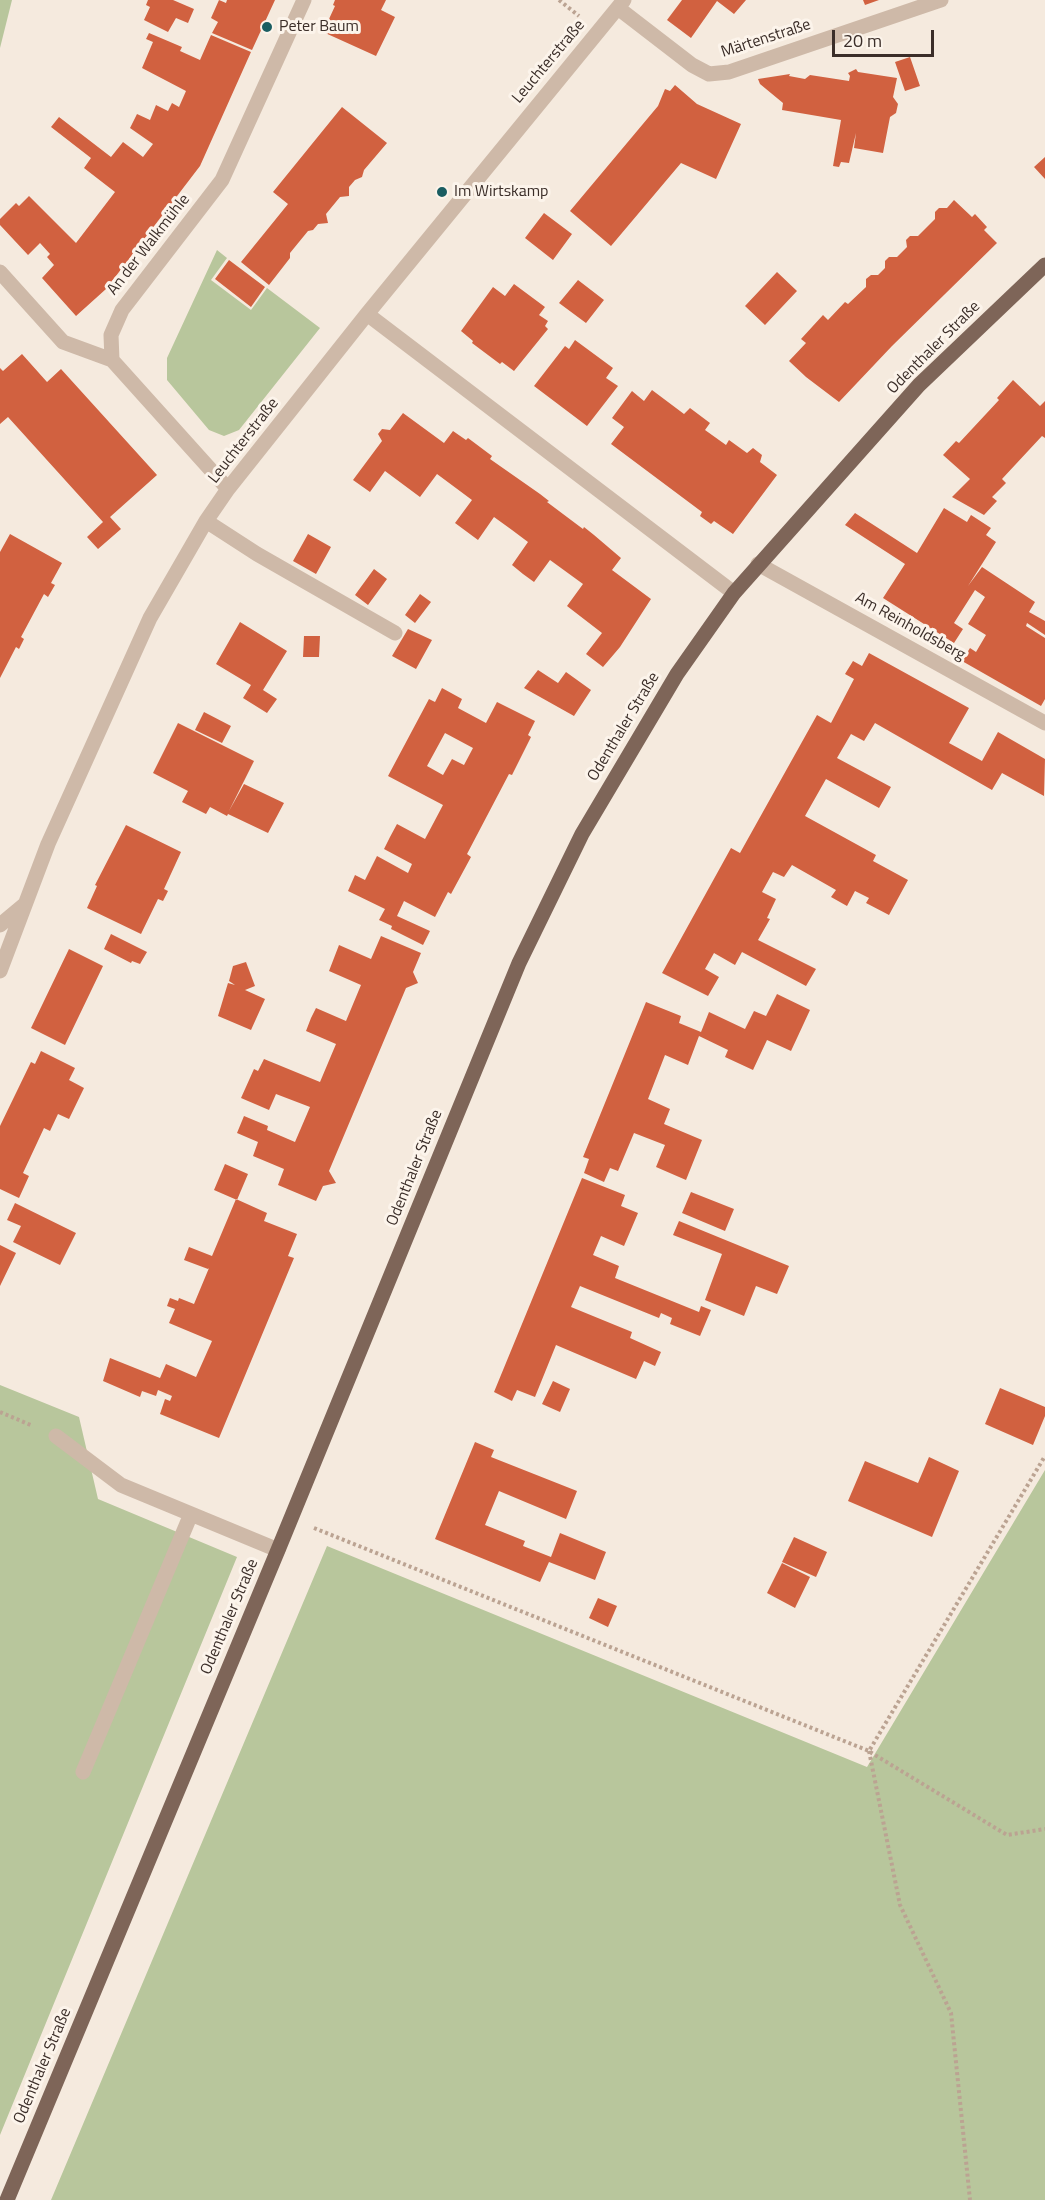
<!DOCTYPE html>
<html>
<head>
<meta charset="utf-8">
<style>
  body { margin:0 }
  #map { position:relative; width:1045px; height:2200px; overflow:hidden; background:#f5eade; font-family:"Titillium Web",sans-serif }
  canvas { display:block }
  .scale { position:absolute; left:832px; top:30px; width:102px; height:27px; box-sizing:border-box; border:3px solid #3b2e29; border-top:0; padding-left:8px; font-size:18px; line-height:21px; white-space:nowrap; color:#3b2e29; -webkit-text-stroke:4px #fcf4eb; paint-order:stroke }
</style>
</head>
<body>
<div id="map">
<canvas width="1045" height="2200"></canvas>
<div class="scale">20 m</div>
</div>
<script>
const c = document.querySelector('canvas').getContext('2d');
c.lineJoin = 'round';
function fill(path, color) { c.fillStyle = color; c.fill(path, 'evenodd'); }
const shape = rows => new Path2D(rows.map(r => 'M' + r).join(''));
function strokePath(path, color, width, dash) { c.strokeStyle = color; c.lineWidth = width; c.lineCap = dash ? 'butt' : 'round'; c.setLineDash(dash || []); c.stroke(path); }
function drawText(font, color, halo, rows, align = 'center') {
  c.font = font + ' "Titillium Web",sans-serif'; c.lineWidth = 6; c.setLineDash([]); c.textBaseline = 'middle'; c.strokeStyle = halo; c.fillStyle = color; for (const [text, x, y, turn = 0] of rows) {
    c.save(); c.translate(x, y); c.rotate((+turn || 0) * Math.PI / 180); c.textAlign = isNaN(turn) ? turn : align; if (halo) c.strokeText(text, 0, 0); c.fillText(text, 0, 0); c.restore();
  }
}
const green = shape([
  [0,0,12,0,0,48],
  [217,250,227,258,211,280,251,310,267,288,320,328,239,430,224,436,209,430,167,380,167,358],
  [0,1385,79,1417,98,1499,237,1557,0,2135],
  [1045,1470,1045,2200,51,2200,327,1546,867,1767]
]);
const building = shape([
  [148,0,173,0,194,9,188,23,176,18,168,32,144,20,150,7,146,5],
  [219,0,226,3,227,0,275,0,252,50,212,33,218,22,211,18],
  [335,0,386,0,381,10,395,17,376,56,323,32,335,6,333,5],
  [682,0,746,0,734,14,717,1,691,38,667,20],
  [863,0,879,0,865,5],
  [149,33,182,47,180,51,200,60,211,35,251,52,200,166,106,289,76,316,42,278,54,265,47,257,50,254,40,243,28,255,0,225,0,219,16,203,19,206,29,196,76,243,115,192,84,168,91,158,51,127,59,117,111,157,123,142,143,157,153,144,130,128,137,114,150,120,156,105,168,111,172,103,179,107,186,91,142,68,153,42,146,39],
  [910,57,920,86,905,91,895,62],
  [856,69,858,72,897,78,893,97,898,104,896,113,890,117,883,153,854,148,856,133,849,163,841,162,839,167,833,166,841,120,782,110,783,103,760,84,758,79,790,74,789,76,805,79,810,75,849,81,850,76,848,73],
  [675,85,697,104,741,124,716,179,681,163,611,246,570,211,658,106,665,89,670,91],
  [342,107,387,143,364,170,362,177,355,180,349,187,349,196,340,197,326,214,328,223,318,224,313,230,308,231,290,253,290,258,269,285,241,262,288,204,273,192],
  [1045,157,1045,179,1034,167],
  [954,200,972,217,975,214,987,227,984,230,997,243,892,346,839,402,806,377,789,361,806,343,801,339,823,315,828,320,845,302,848,304,866,287,866,279,871,275,878,275,885,268,885,261,889,257,897,257,907,247,906,240,910,236,918,236,935,219,935,212,939,208,947,208],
  [544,213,572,234,553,260,525,238],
  [229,260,265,287,251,307,215,279],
  [777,272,797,291,765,325,745,306],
  [578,280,604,300,586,323,559,303],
  [514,284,545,307,539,315,548,321,545,326,548,329,514,371,502,362,500,364,472,343,473,341,461,331,493,287,505,296],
  [575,340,613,368,606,378,618,386,587,426,534,386,565,346,569,349],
  [22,354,47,382,61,369,157,475,110,517,121,529,98,549,87,537,103,522,8,417,0,424,0,368,3,371],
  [1013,380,1040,406,1045,401,1045,438,1042,436,1002,479,1006,483,992,497,997,501,984,515,952,497,970,479,943,455,956,441,959,443,999,400,997,398],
  [652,390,684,414,690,408,710,423,705,430,726,445,729,440,747,453,753,448,762,455,760,462,777,475,733,534,714,521,711,524,700,516,702,512,611,444,624,427,612,418,632,391,644,401],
  [403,413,444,443,453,431,466,440,468,438,492,456,490,459,540,494,549,501,547,502,583,529,584,527,594,535,621,558,612,570,651,599,620,647,603,667,586,654,602,633,567,606,583,584,550,560,534,582,523,574,512,565,528,542,512,530,494,517,478,540,455,523,472,500,437,474,420,497,385,471,370,492,353,480,382,441,378,434,382,429,390,430],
  [944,508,967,522,971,515,991,528,986,535,996,542,968,586,982,567,1035,602,1029,612,1045,621,1045,635,1027,623,1026,626,1045,638,1045,699,1041,706,962,661,970,648,976,652,986,635,968,624,985,597,975,590,954,623,963,629,954,643,883,598,905,564,845,525,855,513,917,553],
  [10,534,62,563,51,583,55,585,48,597,44,594,21,637,24,639,19,649,16,647,0,678,0,552],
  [308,534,331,547,316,574,293,561],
  [374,569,387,579,368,605,355,595],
  [420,594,431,602,415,623,405,615],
  [240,622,287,651,263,690,277,699,267,713,243,698,251,685,216,664],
  [408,629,432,640,416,669,392,656],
  [304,636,320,636,319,657,303,657],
  [869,653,969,708,949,743,982,761,998,732,1045,759,1044,796,1002,773,992,790,875,723,864,741,851,734,837,758,891,787,879,808,826,779,805,816,876,855,873,861,908,880,889,915,866,903,869,898,855,891,847,906,831,897,836,890,792,865,784,877,773,872,762,892,776,899,767,918,770,919,758,940,816,969,806,986,742,952,735,965,714,953,705,969,719,977,708,996,662,973,731,848,740,853,817,715,831,723,854,679,845,674,853,661,862,666],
  [538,670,558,683,566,672,591,690,574,716,524,688],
  [442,688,462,699,458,708,486,723,497,702,535,721,528,735,531,737,512,775,509,774,467,854,471,857,451,894,448,892,435,917,404,901,397,916,430,931,423,945,391,929,392,926,379,920,385,909,348,891,355,875,365,880,377,856,408,873,412,864,384,849,390,837,397,824,425,839,443,805,388,776,429,699,435,702],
  [445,733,473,748,464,765,452,759,443,775,427,766],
  [204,712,231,726,222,743,195,730],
  [178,723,254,761,229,811,244,784,284,803,268,833,228,814,227,816,210,807,206,814,182,802,188,791,153,773],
  [126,825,181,852,164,889,168,891,163,901,158,899,141,934,87,908,97,886,95,885],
  [111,934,147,952,140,964,132,961,131,963,104,949],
  [381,936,421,953,413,972,418,983,406,988,329,1171,336,1183,323,1186,316,1201,278,1185,284,1169,253,1156,258,1142,237,1133,244,1116,268,1126,267,1130,295,1142,310,1107,276,1094,269,1110,241,1098,254,1069,258,1071,264,1059,320,1082,336,1044,306,1031,311,1018,316,1008,346,1021,361,985,329,971,339,945,371,959],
  [69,949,103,966,65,1045,31,1028],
  [246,962,255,986,245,990,265,999,251,1030,218,1016,228,983,235,985,229,981,233,966],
  [777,994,810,1010,791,1051,767,1040,753,1070,725,1057,728,1050,699,1036,688,1065,665,1055,648,1099,670,1109,664,1124,702,1140,686,1180,656,1167,665,1145,634,1133,618,1171,610,1168,604,1182,584,1173,589,1159,583,1157,646,1002,681,1016,679,1023,701,1032,709,1012,745,1029,754,1011,766,1016],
  [41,1051,75,1068,69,1080,84,1088,69,1119,58,1114,50,1131,44,1128,23,1173,29,1176,19,1198,0,1189,0,1126,31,1062,35,1064],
  [225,1164,248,1174,237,1200,214,1190],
  [582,1178,625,1195,621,1206,638,1213,624,1246,601,1236,593,1255,619,1266,615,1278,699,1312,701,1306,711,1310,700,1336,670,1324,672,1318,661,1313,659,1318,580,1286,571,1307,632,1332,630,1338,661,1352,655,1366,644,1361,636,1379,556,1345,535,1397,517,1390,512,1401,494,1392],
  [691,1192,734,1209,725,1231,682,1213],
  [236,1199,267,1213,264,1221,297,1234,288,1256,294,1258,219,1438,160,1414,165,1399,170,1401,172,1396,158,1390,156,1396,142,1391,140,1397,103,1381,110,1358,160,1378,166,1364,196,1377,212,1341,169,1323,175,1309,167,1306,170,1298,178,1301,179,1298,194,1304,209,1268,208,1269,184,1260,189,1247,212,1256],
  [15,1203,76,1233,60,1265,13,1242,21,1226,7,1220],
  [679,1221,789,1266,777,1294,756,1286,744,1316,705,1300,722,1254,673,1235],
  [0,1245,16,1253,0,1286],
  [553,1381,570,1389,560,1412,542,1404],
  [1000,1388,1045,1407,1045,1416,1033,1445,985,1424],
  [475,1442,494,1450,491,1457,577,1491,566,1519,499,1491,485,1525,525,1541,523,1546,551,1557,560,1533,606,1552,595,1580,549,1562,540,1582,435,1539],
  [929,1457,959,1471,932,1537,848,1501,865,1461,918,1483],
  [794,1537,827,1552,816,1577,782,1562],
  [782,1563,810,1577,795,1608,767,1593],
  [598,1598,617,1606,608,1627,589,1618]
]);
const path = shape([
  [559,0,579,16],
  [0,1412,33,1426],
  [314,1528,869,1751,1045,1456],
  [869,1751,900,1905,951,2013,970,2200],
  [870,1752,1007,1835,1045,1829]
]);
const minor = shape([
  [618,8,692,65,709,74,729,72,941,0],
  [0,272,63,342,112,360],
  [367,314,734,593],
  [228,489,112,360,111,335,122,310,222,180,304,0],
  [206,521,257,554,395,633],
  [758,564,1045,723],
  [0,925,24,905],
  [0,971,48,844,150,618,206,521,228,489,367,314,624,0],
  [56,1436,121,1485,278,1550],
  [83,1772,191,1514]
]);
const major = shape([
  [7,2200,278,1550,519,963,582,834,677,674,734,593,919,385,1045,265]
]);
const markers = [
  [267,27,6,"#1a5d61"],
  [442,192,6,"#1a5d61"]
];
const poiNames = [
  ["Peter Baum",279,27],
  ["Im Wirtskamp",454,192]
];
const streetNames = [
  ["Märtenstraße",766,39,-18],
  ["Leuchterstraße",549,62,-50],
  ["An der Walkmühle",149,245,-52],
  ["Odenthaler Straße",934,348,-45],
  ["Leuchterstraße",244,441,-52],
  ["Am Reinholdsberg",910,627,29],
  ["Odenthaler Straße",624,727,-59],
  ["Odenthaler Straße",415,1168,-68],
  ["Odenthaler Straße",230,1617,-67],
  ["Odenthaler Straße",43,2066,-67]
];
fill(green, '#b8c69c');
fill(building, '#d16140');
strokePath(path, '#bba392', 4, [3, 3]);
strokePath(minor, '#ceb9a8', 15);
strokePath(major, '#7e6558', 15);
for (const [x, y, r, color] of markers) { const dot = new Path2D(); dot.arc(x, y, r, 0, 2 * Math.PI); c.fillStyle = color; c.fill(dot); strokePath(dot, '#fcf4eb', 2); }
drawText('16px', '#3b2e29', '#fcf4eb', poiNames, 'left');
drawText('16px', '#3b2e29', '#fcf4eb', streetNames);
</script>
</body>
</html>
